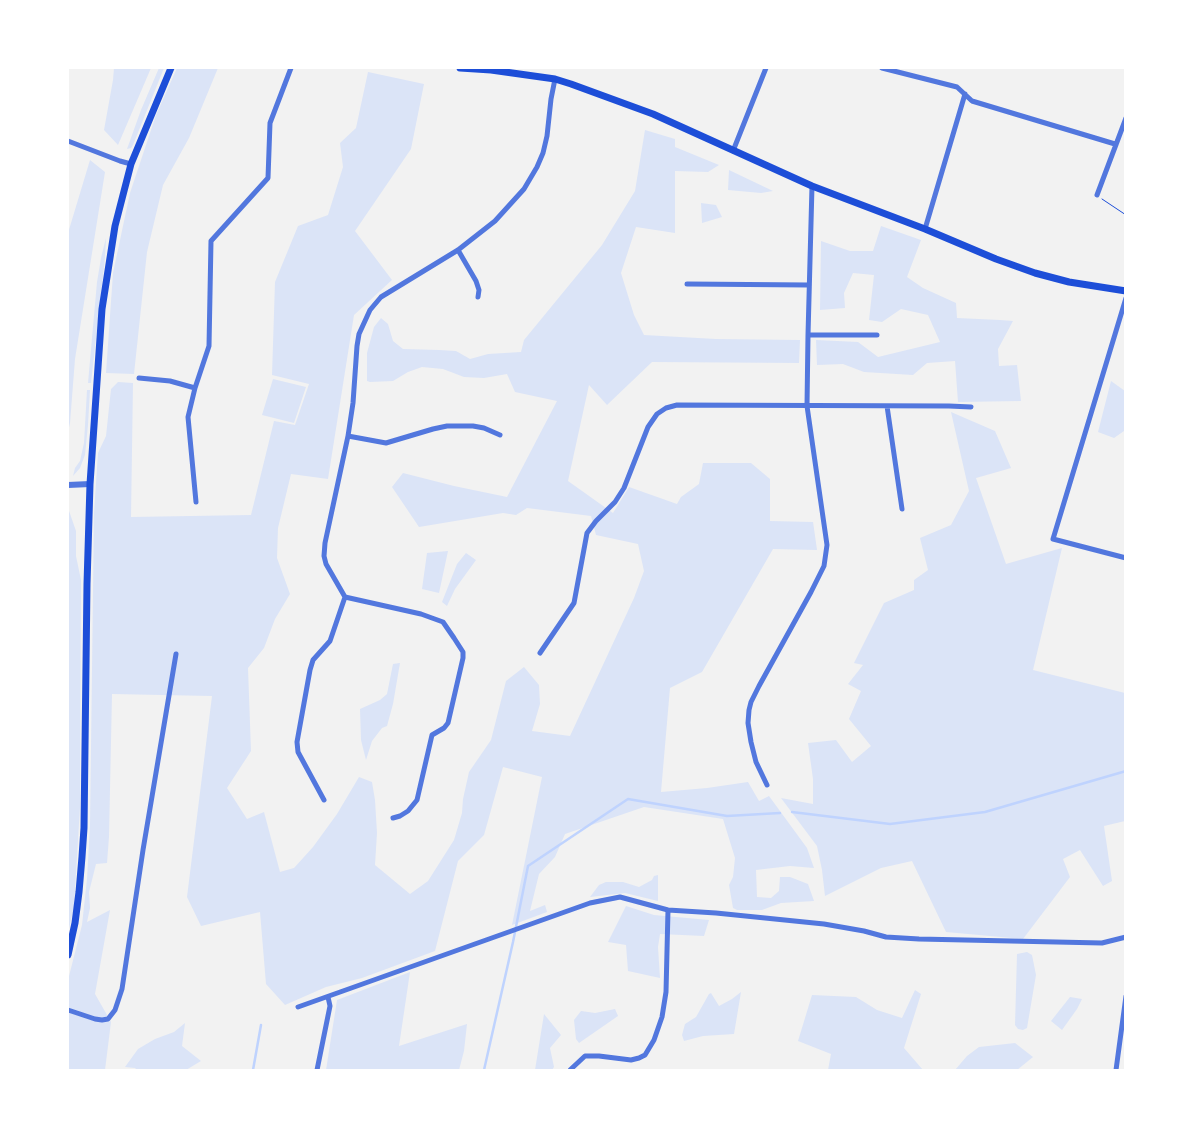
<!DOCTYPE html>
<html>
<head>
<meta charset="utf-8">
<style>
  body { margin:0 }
  #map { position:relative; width:1193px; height:1138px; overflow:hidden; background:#f2f2f2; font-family:Manrope,sans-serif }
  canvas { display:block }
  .frame { position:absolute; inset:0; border:69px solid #fff; pointer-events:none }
</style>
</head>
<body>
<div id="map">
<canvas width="1193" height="1138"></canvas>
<div class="frame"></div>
</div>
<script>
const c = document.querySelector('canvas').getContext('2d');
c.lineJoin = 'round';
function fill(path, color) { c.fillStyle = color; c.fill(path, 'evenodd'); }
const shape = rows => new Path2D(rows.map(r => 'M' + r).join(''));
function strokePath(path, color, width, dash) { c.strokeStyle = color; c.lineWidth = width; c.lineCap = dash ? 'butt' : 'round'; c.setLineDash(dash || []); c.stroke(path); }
const green = shape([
  [114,68,151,68,118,145,104,130,113,80],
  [159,68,164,68,133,145,131,148,127,149,141,110],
  [177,68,218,68,189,138,163,185,147,252,134,374,106,373,113,273,130,193,156,115],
  [368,72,424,84,411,149,355,231,392,280,354,315,328,479,291,474,278,528,277,558,290,594,275,619,264,648,248,668,251,751,227,788,247,819,264,812,280,872,294,868,313,847,337,814,359,777,372,782,375,800,377,833,375,865,410,894,428,881,454,840,462,813,463,799,469,772,491,740,506,681,524,667,539,685,540,704,532,731,570,736,634,598,644,571,638,544,596,535,591,516,527,508,516,515,503,513,419,527,392,487,403,473,454,486,507,497,557,401,515,392,507,374,484,378,464,377,443,369,422,367,408,372,393,381,370,382,367,381,367,353,374,327,381,318,388,324,393,341,403,349,439,350,456,351,470,359,488,354,521,352,524,340,602,245,635,191,645,130,675,139,675,147,719,165,708,172,675,171,675,233,636,227,621,273,634,315,644,335,716,339,800,340,799,363,652,362,607,405,589,385,568,481,613,513,629,487,677,504,681,497,699,484,703,463,751,463,770,479,770,521,813,522,817,550,773,549,702,672,670,688,661,792,707,788,748,782,759,801,769,796,807,848,814,868,790,866,756,870,757,897,771,898,779,891,780,877,790,877,808,884,814,901,781,903,762,910,737,910,733,908,729,885,733,877,735,858,723,819,644,807,565,834,555,857,539,874,530,911,545,905,547,912,512,925,542,777,503,767,484,835,458,861,435,951,362,978,326,987,285,1005,266,984,260,912,201,926,187,897,212,696,112,694,109,837,107,863,96,864,89,892,90,908,87,922,110,910,95,994,111,1022,105,1070,68,1070,68,980,82,925,87,879,90,825,94,513,98,453,106,436,111,389,118,382,133,383,131,517,251,515,274,421,295,425,309,384,272,375,275,282,298,226,328,215,343,167,340,143,356,128],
  [90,160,105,172,75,359,70,423,68,432,68,233],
  [729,170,773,191,761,193,728,190],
  [701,203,716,205,722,217,702,223],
  [881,226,921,240,907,277,923,288,956,303,957,318,1000,320,1013,321,998,349,999,366,1017,365,1021,401,958,402,955,361,927,363,913,375,864,372,843,364,817,365,816,340,858,342,878,357,940,342,928,315,901,309,882,322,869,320,874,275,853,273,844,293,845,308,820,310,821,241,850,251,873,251],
  [106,238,105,258,91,383,88,383,97,282,101,258],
  [273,379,306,387,294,423,262,415],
  [1111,381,1125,391,1125,428,1124,431,1114,438,1098,432],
  [87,390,90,390,88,425,85,455,80,468,73,476,75,468,80,461,84,443],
  [951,412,995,431,1011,468,976,478,1006,564,1062,548,1033,670,1125,693,1125,821,1104,826,1112,881,1103,886,1080,850,1063,859,1070,877,1023,939,946,932,912,861,881,868,825,896,822,870,817,846,781,798,813,804,813,779,808,743,836,740,852,762,871,746,849,719,861,691,848,684,863,665,854,663,884,603,914,590,914,580,928,570,920,538,951,525,969,491],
  [68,508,76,531,76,556,81,580,80,807,74,907,68,933],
  [448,551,439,593,422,589,427,553],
  [466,553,476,560,455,589,447,606,442,602,457,564],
  [400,663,393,704,387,726,382,728,372,741,366,760,361,740,360,709,380,700,387,694,393,664],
  [658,875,658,901,625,893,590,897,599,885,606,882,623,882,639,887,652,880,654,876],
  [626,906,654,915,709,920,704,936,660,934,658,947,660,978,628,971,626,945,608,942],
  [1027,952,1032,955,1036,975,1027,1028,1023,1030,1018,1029,1015,1025,1017,954],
  [410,972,399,1046,467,1024,464,1051,459,1070,326,1070,337,1000],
  [915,990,921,994,904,1048,923,1070,828,1070,831,1054,798,1041,812,995,856,997,877,1010,902,1018],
  [741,992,734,1034,703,1036,684,1041,682,1035,685,1024,696,1017,709,994,711,993,719,1006,732,999],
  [1070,997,1082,999,1077,1009,1062,1030,1051,1021],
  [615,1009,618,1016,579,1043,576,1039,574,1020,581,1011,595,1013],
  [544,1014,561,1035,550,1048,554,1067,552,1070,535,1070],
  [185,1023,182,1046,201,1061,186,1070,137,1070,135,1068,125,1067,138,1049,155,1039,174,1032],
  [1015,1043,1033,1057,1017,1070,955,1070,967,1056,979,1047]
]);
const stream = shape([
  [792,812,890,824,985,812,1126,771],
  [253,1070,261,1025],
  [484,1070,513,942,528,866,628,799,727,816,780,813]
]);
const path = shape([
  [1102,199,1126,215]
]);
const minor = shape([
  [882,68,957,87,972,101,1115,144],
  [68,141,120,161,131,164],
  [733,151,766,68],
  [1097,195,1126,118],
  [925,229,965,94],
  [458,250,476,281,479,290,478,297],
  [687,284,809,285],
  [1126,298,1053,539,1126,558],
  [808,335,877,335],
  [139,378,170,381,195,388],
  [887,406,902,509],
  [348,436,386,443,433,429,447,426,473,426,484,428,500,435],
  [196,502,188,417,195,388,209,346,211,241,268,178,270,123,291,68],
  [345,597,421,614,443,622,454,638,463,652,463,658,448,723,444,728,432,735,417,800,408,811,400,816,393,818],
  [540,653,574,603,587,533,596,521,615,502,624,488,648,427,657,414,666,408,677,405,949,406,971,407],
  [767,785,756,762,751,742,748,723,749,710,751,702,759,686,811,592,824,566,827,545,807,406,808,335,812,186],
  [324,800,298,752,297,742,310,670,313,660,330,641,345,597,326,564,324,556,325,543,348,436,353,403,357,346,359,334,370,310,381,297,458,250,495,221,524,189,537,167,543,153,547,136,551,99,555,79],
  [298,1007,590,903,620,897,668,910,716,913,824,924,864,931,886,937,919,939,1102,943,1126,937],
  [68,1010,95,1019,102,1020,108,1019,115,1010,122,989,143,850,176,654],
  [317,1070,330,1006,328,997],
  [570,1070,585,1056,599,1056,631,1060,639,1058,645,1055,654,1040,662,1017,666,992,668,910],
  [1116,1070,1126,996]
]);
const tertiary = shape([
  [68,485,90,484]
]);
const secondary = shape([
  [460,68,491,70,555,79,571,84,653,114,812,186,925,229,996,259,1035,273,1069,282,1126,291],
  [68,955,75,923,79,892,82,857,84,828,87,584,90,484,102,309,115,226,131,164,171,68]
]);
fill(green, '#dbe4f7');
strokePath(stream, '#bfd3fe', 2.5);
strokePath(path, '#1d4ed8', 1);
strokePath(minor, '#5277de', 5);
strokePath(tertiary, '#5277de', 6);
strokePath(secondary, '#1d4ed8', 7);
</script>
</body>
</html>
